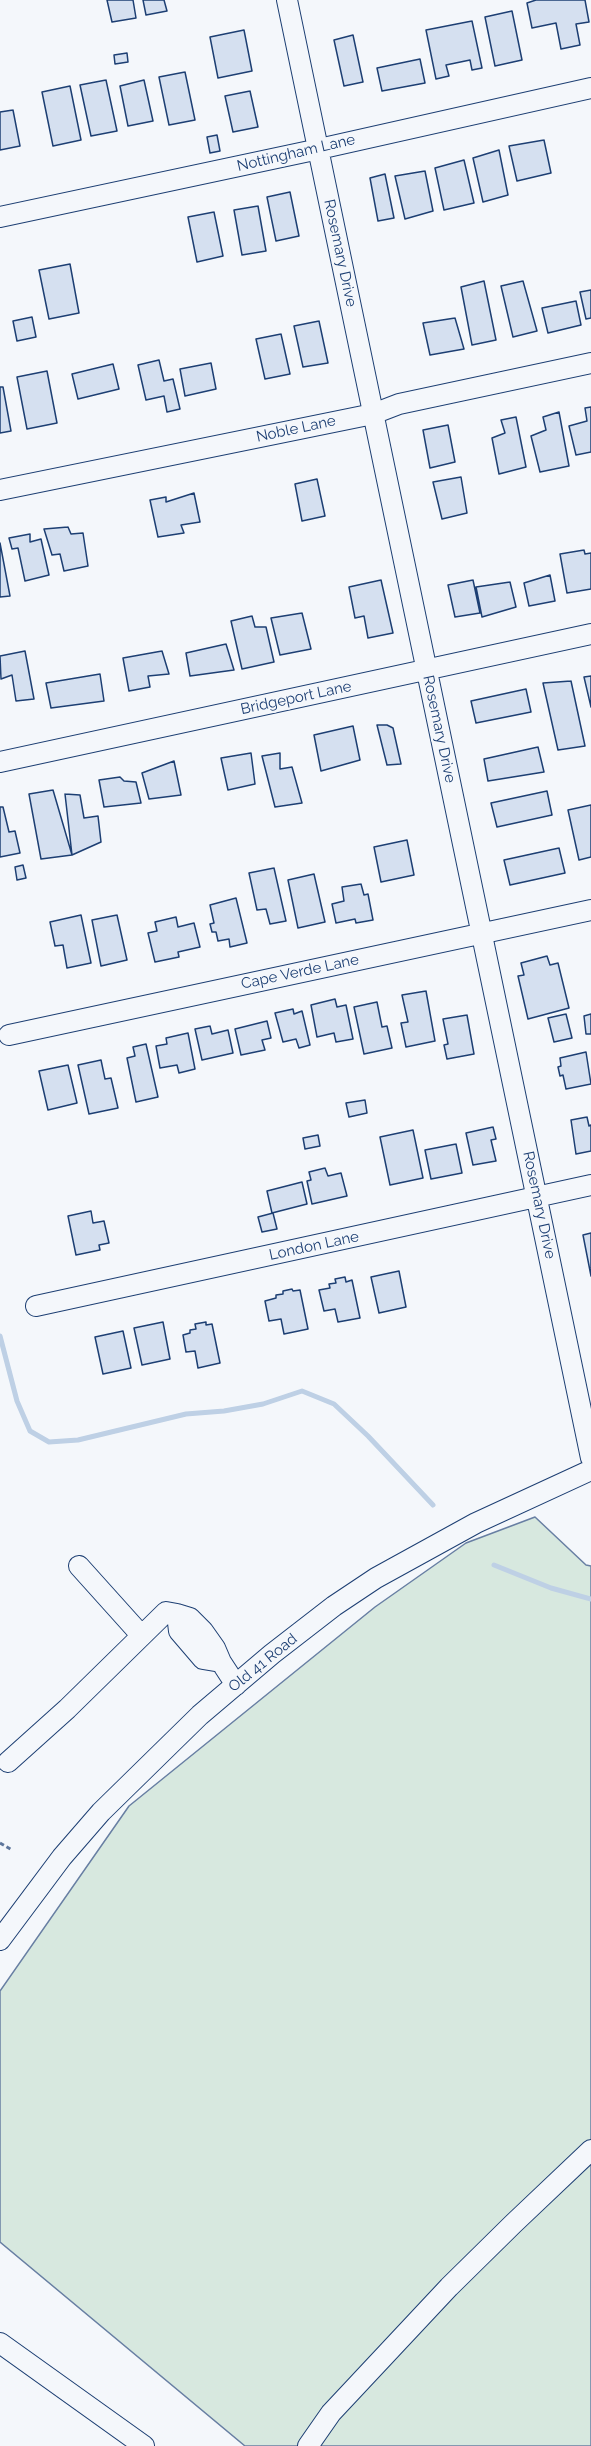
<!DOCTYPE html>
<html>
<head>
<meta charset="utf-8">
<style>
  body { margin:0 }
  canvas { display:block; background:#f4f7fb }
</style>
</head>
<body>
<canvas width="591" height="2446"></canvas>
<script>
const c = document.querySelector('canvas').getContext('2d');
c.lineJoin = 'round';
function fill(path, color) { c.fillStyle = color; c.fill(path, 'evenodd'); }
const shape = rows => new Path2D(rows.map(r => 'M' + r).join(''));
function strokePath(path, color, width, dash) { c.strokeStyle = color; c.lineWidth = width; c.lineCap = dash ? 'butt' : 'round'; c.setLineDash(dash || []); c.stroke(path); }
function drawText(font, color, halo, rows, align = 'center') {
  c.font = font + ' Raleway,sans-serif'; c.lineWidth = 4.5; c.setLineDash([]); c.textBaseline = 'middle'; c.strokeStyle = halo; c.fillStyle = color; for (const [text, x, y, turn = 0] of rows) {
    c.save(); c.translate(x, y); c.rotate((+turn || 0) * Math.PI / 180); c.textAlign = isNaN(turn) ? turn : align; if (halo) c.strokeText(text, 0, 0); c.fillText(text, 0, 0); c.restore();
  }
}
const green = shape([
  [535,1517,586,1565,591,1566,591,2446,245,2446,0,2242,0,1991,129,1806,375,1607,466,1543,535,1517]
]);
const stream = shape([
  [0,1336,17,1401,30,1431,49,1442,78,1440,186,1414,224,1411,263,1404,302,1391,334,1404,368,1436,433,1505],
  [494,1565,551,1588,591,1599]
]);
const building = shape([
  [107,0,133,0,136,18,112,22,107,0],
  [143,0,164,0,167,11,146,15,143,0],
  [536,0,585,0,589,22,576,24,580,45,561,49,556,23,532,28,527,3,536,0],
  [512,11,522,60,495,66,485,17,512,11],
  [472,21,482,68,472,70,470,60,446,65,449,76,436,79,426,30,472,21],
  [244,30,252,71,218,78,210,37,244,30],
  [353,35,363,82,344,86,334,40,353,35],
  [127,53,128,62,115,64,114,55,127,53],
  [420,59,425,83,382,91,377,68,420,59],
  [185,72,195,120,169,125,159,77,185,72],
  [106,80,117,131,91,136,80,85,106,80],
  [144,80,153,121,128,126,120,86,144,80],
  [70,86,81,140,53,146,42,92,70,86],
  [250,91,258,127,233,132,225,96,250,91],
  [13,110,20,146,0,150,0,112,13,110],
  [217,135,220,151,210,153,207,137,217,135],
  [544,140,551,173,517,181,509,146,544,140],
  [499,150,508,195,483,202,473,158,499,150],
  [464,160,474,203,444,210,435,168,464,160],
  [425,171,433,211,405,219,395,176,425,171],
  [385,174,394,218,378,221,370,178,385,174],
  [290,192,299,236,276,241,267,197,290,192],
  [258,206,266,251,242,255,234,210,258,206],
  [214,212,223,256,197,262,188,217,214,212],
  [70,264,79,313,49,319,39,270,70,264],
  [484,281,496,340,472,345,461,287,484,281],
  [523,281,537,331,513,337,501,286,523,281],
  [591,290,591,318,586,319,580,292,591,290],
  [576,301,581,325,548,333,542,308,576,301],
  [32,317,36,337,17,341,13,321,32,317],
  [455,318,464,349,430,355,423,323,455,318],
  [319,321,328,363,303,367,294,326,319,321],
  [281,334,290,374,265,379,256,339,281,334],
  [159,360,164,381,173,379,180,409,167,412,164,396,146,400,138,365,159,360],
  [211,363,216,389,185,396,180,369,211,363],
  [113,364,119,389,78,399,72,374,113,364],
  [47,371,57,423,27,429,17,377,47,371],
  [0,387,3,387,11,431,0,433,0,387],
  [591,407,591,452,576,455,569,426,587,421,585,408,591,407],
  [559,412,569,466,540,472,531,436,546,430,543,417,559,412],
  [516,417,526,467,499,474,492,438,505,433,501,420,516,417],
  [448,425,455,462,430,468,423,430,448,425],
  [461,477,467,513,442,519,433,482,461,477],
  [317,479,325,516,302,521,295,484,317,479],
  [194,493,200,522,181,525,184,533,158,537,150,500,166,497,166,502,194,493],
  [68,527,71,534,83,533,88,566,64,571,60,554,52,555,44,529,68,527],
  [30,534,30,542,41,539,49,575,25,581,18,548,12,549,9,538,30,534],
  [0,543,10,596,0,597,0,543],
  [584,550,585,554,591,553,591,589,567,593,560,554,584,550],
  [550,575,555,601,529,606,524,583,550,575],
  [381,580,393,633,368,638,364,616,355,618,349,587,381,580],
  [473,580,480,613,455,617,448,585,473,580],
  [510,582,516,607,482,617,476,587,510,582],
  [302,613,311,649,280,655,271,618,302,613],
  [252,616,255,627,266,627,274,662,242,669,231,621,252,616],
  [226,644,234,670,190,676,186,653,226,644],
  [25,651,34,699,16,701,12,675,1,679,0,656,25,651],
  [162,651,169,674,148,676,150,687,129,691,123,658,162,651],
  [100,674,104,701,51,708,46,683,100,674],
  [591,676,591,707,584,677,591,676],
  [571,681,585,746,558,750,543,683,571,681],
  [526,689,531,712,476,723,471,701,526,689],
  [377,725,387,725,393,728,401,764,387,765,377,725],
  [353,726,360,760,321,771,314,735,353,726],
  [538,747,544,772,488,781,484,759,538,747],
  [251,753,255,784,228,790,221,758,251,753],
  [280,753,280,769,292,767,302,803,275,807,262,756,280,753],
  [174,761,181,795,149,799,142,773,174,761],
  [120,777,124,781,136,782,141,803,104,807,99,780,120,777],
  [53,790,72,855,41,859,29,794,53,790],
  [547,791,552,815,497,827,491,803,547,791],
  [65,794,80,795,84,818,98,816,101,842,72,855,65,794],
  [591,805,591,857,579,860,568,810,591,805],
  [0,807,3,807,9,832,15,831,20,853,0,857,0,807],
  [407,840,414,875,381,882,374,847,407,840],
  [559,848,565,873,510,885,504,860,559,848],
  [23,865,26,878,17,880,15,867,23,865],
  [274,868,286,921,270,924,266,909,257,910,249,873,274,868],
  [314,874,325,922,298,928,288,880,314,874],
  [361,884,364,895,368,894,373,920,356,923,355,919,336,923,332,904,344,901,342,887,361,884],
  [236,898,247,943,230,947,229,939,218,941,216,932,212,932,210,924,214,923,210,905,236,898],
  [81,915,91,963,67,968,63,945,55,946,50,922,81,915],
  [117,915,127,960,101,966,92,920,117,915],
  [176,917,178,927,194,923,200,947,178,952,179,957,155,962,148,933,157,931,155,922,176,917],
  [547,956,550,965,558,963,569,1008,528,1019,518,976,524,975,521,963,547,956],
  [426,991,435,1041,406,1047,401,1023,408,1022,402,995,426,991],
  [335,999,337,1007,346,1005,353,1039,336,1042,334,1033,317,1037,311,1005,335,999],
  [377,1002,382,1027,387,1026,392,1048,364,1054,354,1007,377,1002],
  [293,1009,294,1014,302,1011,310,1045,299,1048,296,1039,283,1042,275,1013,293,1009],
  [566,1014,572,1038,554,1042,548,1018,566,1014],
  [591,1014,591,1034,586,1034,584,1016,591,1014],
  [467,1015,474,1054,447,1059,444,1045,448,1044,443,1019,467,1015],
  [267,1021,271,1038,262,1040,265,1050,241,1055,235,1029,267,1021],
  [210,1026,212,1034,228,1030,233,1053,202,1060,195,1029,210,1026],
  [188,1033,195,1069,179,1073,177,1065,160,1068,156,1046,167,1044,166,1038,188,1033],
  [146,1044,158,1097,136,1102,127,1058,135,1056,133,1047,146,1044],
  [586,1052,591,1084,566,1089,563,1075,560,1076,558,1067,561,1066,560,1058,586,1052],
  [101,1060,105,1079,111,1078,118,1108,89,1114,78,1065,101,1060],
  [68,1065,77,1103,48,1110,39,1071,68,1065],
  [365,1100,367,1113,349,1117,346,1103,365,1100],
  [587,1117,589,1126,591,1125,591,1151,576,1154,571,1120,587,1117],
  [493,1127,496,1139,491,1140,496,1161,473,1165,466,1133,493,1127],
  [413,1130,423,1178,390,1185,380,1137,413,1130],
  [318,1135,320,1146,305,1149,303,1138,318,1135],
  [456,1144,462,1173,431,1179,425,1150,456,1144],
  [325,1168,328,1176,341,1173,347,1196,312,1204,307,1181,311,1180,309,1172,325,1168],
  [302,1182,307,1204,272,1213,267,1191,302,1182],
  [91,1211,93,1223,104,1221,109,1243,99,1245,100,1250,76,1255,68,1216,91,1211],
  [273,1213,277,1229,262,1232,258,1217,273,1213],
  [591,1233,591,1276,583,1235,591,1233],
  [399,1271,406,1307,379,1313,371,1277,399,1271],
  [345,1277,346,1282,352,1280,360,1318,338,1322,335,1309,324,1311,319,1290,330,1288,329,1284,336,1283,335,1279,345,1277],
  [292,1289,293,1291,300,1290,308,1329,284,1334,281,1319,269,1321,265,1301,276,1298,276,1295,283,1294,283,1291,292,1289],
  [163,1322,170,1359,142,1365,134,1328,163,1322],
  [206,1322,206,1325,212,1324,220,1363,198,1368,195,1351,186,1352,183,1335,190,1333,190,1330,196,1329,195,1324,206,1322],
  [123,1331,131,1368,103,1374,95,1337,123,1331]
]);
const path = shape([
  [0,1843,12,1850]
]);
const minor = shape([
  [287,0,591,1458],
  [0,217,319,149,591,88],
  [0,490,373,414,399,404,591,363],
  [0,762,591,634],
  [9,1035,591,910],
  [36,1306,591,1185],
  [79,1566,141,1635],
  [221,1662,203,1659,179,1631,177,1614,190,1618,203,1631,215,1648,221,1662,236,1685],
  [8,1762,67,1709,166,1612,177,1614],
  [0,1940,62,1857,101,1812,200,1715,272,1654,334,1606,376,1578,476,1523,591,1470],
  [0,2343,144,2446],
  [308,2446,331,2413,449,2287,513,2224,591,2150]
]);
const streetNames = [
  ["Nottingham Lane",296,153,-13],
  ["Rosemary Drive",340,253,78],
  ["Noble Lane",296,429,-12],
  ["Bridgeport Lane",296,698,-12],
  ["Rosemary Drive",439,729,78],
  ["Cape Verde Lane",300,972,-12],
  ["Rosemary Drive",539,1205,78],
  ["London Lane",314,1246,-12],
  ["Old 41 Road",263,1663,-39]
];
fill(green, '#d7e8df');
strokePath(green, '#687fa3', 1.5);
strokePath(stream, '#bed0e5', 5);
fill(building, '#d5e0f0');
strokePath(building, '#1d3f73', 1.5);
strokePath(minor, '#1d3f73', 22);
strokePath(path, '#5e769c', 3, [4.5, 3]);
strokePath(minor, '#f4f7fb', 20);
drawText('15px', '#1d3f73', '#f4f7fb', streetNames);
</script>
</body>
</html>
